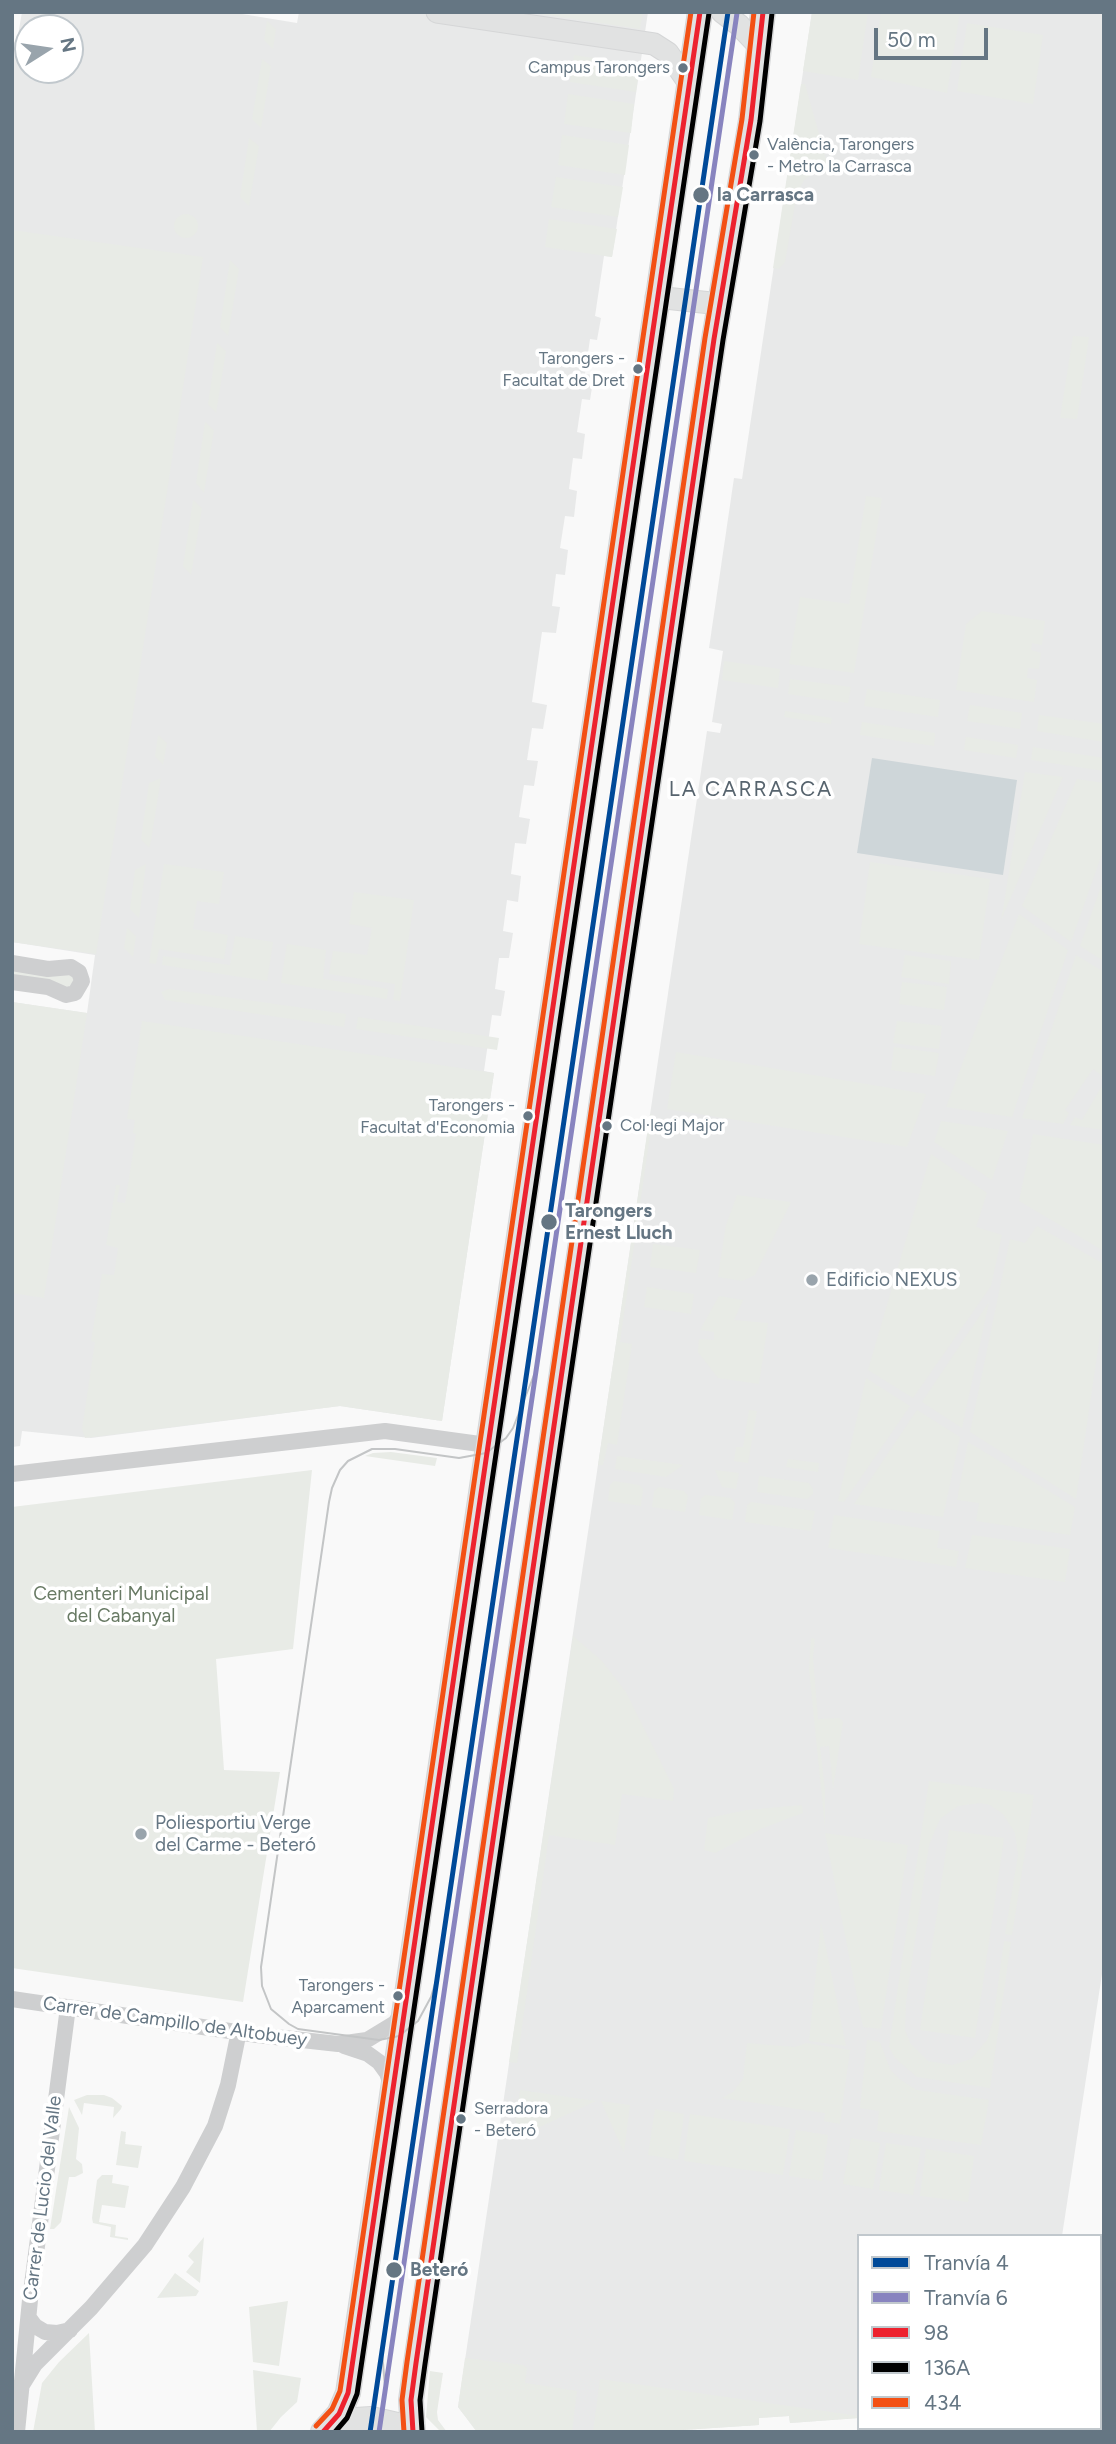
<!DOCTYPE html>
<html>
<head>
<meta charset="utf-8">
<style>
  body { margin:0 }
  #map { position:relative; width:1116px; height:2444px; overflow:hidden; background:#f9f9f9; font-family:Figtree,sans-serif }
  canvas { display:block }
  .frame { position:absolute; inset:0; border:14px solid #657683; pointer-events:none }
  .legend { position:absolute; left:857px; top:2234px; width:245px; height:196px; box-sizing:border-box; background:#fff; border:2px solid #c1c8cd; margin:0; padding:9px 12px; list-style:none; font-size:21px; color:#657683 }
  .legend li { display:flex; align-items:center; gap:14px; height:35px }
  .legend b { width:35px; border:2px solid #c1c8cd }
  .north { position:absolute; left:14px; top:14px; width:70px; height:70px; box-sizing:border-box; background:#fff; border:2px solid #c1c8cd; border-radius:50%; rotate:78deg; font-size:19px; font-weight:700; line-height:28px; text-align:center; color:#657683 }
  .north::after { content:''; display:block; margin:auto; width:24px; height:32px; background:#99a4ac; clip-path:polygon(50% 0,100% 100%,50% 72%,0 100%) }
  .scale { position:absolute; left:874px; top:28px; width:114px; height:32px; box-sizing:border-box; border:4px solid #657683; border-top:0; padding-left:9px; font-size:21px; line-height:24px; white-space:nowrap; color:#657683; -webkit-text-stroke:5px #fff; paint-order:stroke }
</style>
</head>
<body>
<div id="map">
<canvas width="1116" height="2444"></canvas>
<div class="frame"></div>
<ul class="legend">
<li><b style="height:9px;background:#004a99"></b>Tranvía 4</li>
<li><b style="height:9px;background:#8884bf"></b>Tranvía 6</li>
<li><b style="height:9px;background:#ed222e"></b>98</li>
<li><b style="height:9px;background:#000"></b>136A</li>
<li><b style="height:9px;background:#f35014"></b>434</li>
</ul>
<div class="north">N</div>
<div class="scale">50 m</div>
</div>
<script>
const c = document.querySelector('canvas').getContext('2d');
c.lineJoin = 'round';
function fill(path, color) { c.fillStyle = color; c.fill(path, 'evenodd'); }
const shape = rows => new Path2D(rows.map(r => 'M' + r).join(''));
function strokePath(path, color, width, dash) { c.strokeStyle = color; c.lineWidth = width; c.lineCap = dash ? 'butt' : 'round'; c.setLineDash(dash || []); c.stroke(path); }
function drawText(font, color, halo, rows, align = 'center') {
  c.font = font + ' Figtree,sans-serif'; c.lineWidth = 7; c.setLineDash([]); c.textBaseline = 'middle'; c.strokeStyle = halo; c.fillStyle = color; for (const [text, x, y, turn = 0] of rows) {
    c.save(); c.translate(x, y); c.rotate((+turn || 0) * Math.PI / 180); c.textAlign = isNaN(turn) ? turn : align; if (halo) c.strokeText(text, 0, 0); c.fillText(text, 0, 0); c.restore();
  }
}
const built = shape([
  [22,12,230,12,297,23,299,12,648,12,612,257,604,256,595,316,601,318,597,340,590,339,585,374,594,375,590,400,582,399,577,432,585,434,582,459,573,458,569,489,577,491,574,517,565,516,560,548,568,550,565,575,556,574,552,606,560,607,556,633,542,632,532,702,547,705,543,729,532,728,527,760,538,761,534,786,524,785,519,817,530,819,526,844,515,843,511,874,521,876,518,902,507,900,503,931,513,933,509,958,499,958,495,989,505,991,501,1016,492,1015,484,1071,494,1073,442,1421,340,1406,91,1438,22,1431,20,1446,12,1447,12,1002,87,1013,95,955,12,942,12,70],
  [28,28,70,28,70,70,28,70],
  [812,12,1104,12,1104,1961,1062,2236,859,2236,859,2418,790,2423,789,2416,759,2418,759,2425,652,2432,477,2432,458,2407,707,731,720,733,722,724,712,722,723,651,709,648,734,478,742,479]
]);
const green = shape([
  [528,12,643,12,640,29],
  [812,12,868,12,858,80,803,71],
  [881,12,960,12,947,93,871,77],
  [267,21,276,29,273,49,264,40],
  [967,23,1043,35,1033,104,957,91],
  [574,55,640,65,636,92,570,82],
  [262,59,271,66,261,128,252,119],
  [801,84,805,84,830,173,820,172,811,175,804,180,797,193,785,262,779,269,773,268],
  [568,94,634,104,631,133,564,124],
  [562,135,629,145,625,175,558,165],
  [249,138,259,146,249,206,240,197],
  [556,177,623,187,618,217,551,207],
  '174 226a12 12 0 1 1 24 0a12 12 0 1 1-24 0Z',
  [549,219,617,229,612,257,545,247],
  [12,230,203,257,96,954,12,942],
  [230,260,239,269,228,336,220,327],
  [1073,336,1089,337,1077,419,1060,418],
  [217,343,226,351,216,413,208,404],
  [205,422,214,430,204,493,196,483],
  [866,496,882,498,854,673,789,664,800,597,849,604],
  [193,500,202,508,191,575,183,566],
  [982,611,1045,621,1042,645,1032,643,1031,650,1041,653,1039,669,1028,668,1027,678,1037,680,1034,702,956,690,966,624],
  [724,661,780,669,778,688,722,680],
  [790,679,851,687,848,703,788,694],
  [867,689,940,700,938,717,864,706],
  [970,705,1022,713,1020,729,967,721],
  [785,711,832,718,831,724,784,717],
  [1039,715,1104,724,1104,742,1037,731],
  [862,722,935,733,934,746,860,735],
  [158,735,167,743,163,765,155,756],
  [966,737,1018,745,1016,758,964,750],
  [1033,747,1104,758,1104,771,1031,760],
  [1025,772,1063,777,1001,920,1004,903],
  [161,778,151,841,149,848,141,839,149,783],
  [1077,779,1104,783,1104,848,1071,942,1022,906],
  [870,862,990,879,979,960,859,944],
  [146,864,140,911,139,918,130,909,135,870],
  [164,864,224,872,219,904,197,901,193,929,228,935,224,959,159,949,156,964,149,963],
  [1104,878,1104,961,1080,946],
  [354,892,414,900,400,1001,393,1000,395,984,329,974,333,951,367,955,372,928,349,924],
  [1019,914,1068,950,1012,1117,946,1107],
  [127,928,136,936,133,957,124,948],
  [235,936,273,942,267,981,162,965,163,956,230,965],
  [287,944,326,950,323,979,388,989,387,999,281,983],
  [905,955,951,961,949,984,901,977],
  [1076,955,1104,972,1104,1130,1070,1125,1075,1117,1082,1120,1103,1084,1101,1075,1093,1069,1065,1110,1069,1113,1063,1124,1022,1118],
  [12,965,73,975,76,982,69,988,12,979],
  [902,982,947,987,944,1010,899,1004],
  [169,989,346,1014,344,1027,165,1000,161,992],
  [12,1002,87,1013,44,1298,12,1293],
  [358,1017,499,1038,497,1050,356,1029],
  [142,1021,494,1073,442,1421,340,1406,85,1438,82,1429,95,1342,91,1341,102,1274,114,1275,118,1248,106,1245,116,1185,120,1185,117,1202,125,1203,136,1134,133,1133,135,1120,127,1119],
  [897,1021,942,1026,939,1049,893,1043],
  [894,1047,939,1053,935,1076,891,1070],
  [676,1052,926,1094,907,1147,667,1109],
  [650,1114,653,1115,620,1342,632,1344,617,1445,608,1443,603,1465,598,1465],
  [941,1121,1008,1131,992,1180,934,1142],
  [1033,1134,1104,1145,1104,1251,1019,1201],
  [931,1154,987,1193,976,1227,1002,1235,991,1286,913,1398,868,1370],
  [737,1195,791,1202,755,1275,742,1281,718,1277,726,1225],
  [1037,1226,1104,1264,1104,1308,1076,1499,970,1432,1010,1239,1025,1243],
  [653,1244,700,1250,696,1273,650,1267],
  [647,1287,694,1294,691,1314,644,1307],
  [719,1296,743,1300,734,1320,768,1323,759,1384,718,1378,698,1352,699,1339,714,1340,714,1332,700,1330],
  [989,1302,962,1428,922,1402],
  [866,1378,910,1406,844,1502,838,1501],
  [749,1410,757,1411,748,1463,734,1461,736,1447,743,1447],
  [917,1410,960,1437,943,1517,854,1504],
  [968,1442,1075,1507,1070,1535,976,1521,979,1503,957,1500],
  [391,1452,437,1458,435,1466,365,1456,373,1453],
  [617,1456,683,1465,666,1477,615,1469],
  [788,1459,819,1463,818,1472,786,1467],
  [312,1470,293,1649,216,1659,224,1770,280,1772,243,2002,12,1968,12,1507],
  [715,1470,739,1473,736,1489,722,1487],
  [759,1476,809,1483,813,1489,813,1494,807,1499,757,1492],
  [614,1481,639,1485,643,1489,641,1506,608,1501,610,1485],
  [659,1487,684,1491,688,1496,685,1512,652,1507,654,1491],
  [706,1495,731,1498,735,1503,732,1520,699,1515,701,1498],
  [751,1502,815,1511,811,1531,745,1522,747,1505],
  [834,1515,940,1531,937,1548,959,1551,956,1567,828,1548],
  [972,1535,1070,1549,1065,1582,965,1568],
  [573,1636,602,1661,626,1692,674,1789,673,1801,622,1794,615,1845,549,1835,517,2063,509,2062],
  [811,1638,815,1639,813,1657,818,1719,839,1718,843,1722,833,1789,829,1746,820,1747,825,1790,825,1828,809,1669],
  [929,1781,1034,1795,1012,1935,1005,1934,1018,1855,1015,1833,1003,1814,990,1805,980,1803,958,1806,940,1819,929,1845,906,2002,905,2030,910,2043,928,2061,952,2065,971,2059,987,2040,993,2021,1004,1941,1011,1942,990,2088,917,2077,895,2058,889,2047],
  [802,1805,803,1813,763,1828,715,1853,704,1850,708,1818,747,1810],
  [949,1830,1004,1838,975,2038,920,2030],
  [825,1833,908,1845,881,2029,863,2027],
  [821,1923,846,2046,809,2041],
  [867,2040,880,2042,890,2069,899,2079,917,2090,989,2100,981,2145,877,2131,879,2111,860,2108],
  [747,2043,795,2047,806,2043,850,2050,840,2124,824,2121,825,2113,722,2098,733,2092,743,2079],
  [520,2090,596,2101,518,2137,514,2135],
  [87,2095,104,2095,112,2098,122,2106,121,2109,113,2118,114,2107,84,2103,82,2115,74,2100],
  [601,2101,630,2105,624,2153],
  [69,2107,79,2128,76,2159,82,2164,83,2173,75,2177,69,2177,61,2222,54,2229,50,2229],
  [655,2109,684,2114,678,2160,648,2155],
  [690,2114,790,2129,783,2175,684,2161],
  [796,2130,828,2135,822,2181,789,2176],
  [121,2131,126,2132,125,2144,142,2146,138,2168,116,2165],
  [851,2138,880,2143,873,2189,843,2184],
  [886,2143,921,2148,913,2195,879,2190],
  [926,2149,974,2156,968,2202,920,2196],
  [102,2175,113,2175,112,2183,129,2186,125,2208,102,2205,99,2222,116,2225,115,2236,128,2238,128,2240,110,2237,111,2227,93,2223,92,2218,97,2180],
  [204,2237,200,2283,186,2272,194,2262,188,2256],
  [175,2273,199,2291,196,2296,157,2298],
  [288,2301,279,2366,253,2362,249,2307],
  [89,2333,95,2432,33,2432,42,2383,59,2362],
  [465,2358,523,2365,527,2368,525,2383,577,2391,572,2432,477,2432,458,2407],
  [253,2370,301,2378,297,2402,281,2417,269,2432,257,2432],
  [430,2371,443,2373,437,2412,438,2420,447,2432,441,2432,426,2417],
  [600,2379,859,2416,859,2418,790,2423,789,2416,759,2418,759,2425,652,2432,593,2432]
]);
const water = shape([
  [872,758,1017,780,1003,875,857,853]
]);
const minor = shape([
  [12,963,48,969,71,967,79,972,82,981,75,993,66,995,48,987,12,982],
  [12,1474,385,1431,487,1445],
  [12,1999,257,2035,338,2044,367,2040,395,2023,402,2014],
  [344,2046,368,2054,379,2062,387,2073,392,2088],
  [29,2318,35,2326,45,2332,57,2333,70,2330],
  [12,2401,35,2364,91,2308,145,2245,183,2187,215,2126,228,2085,239,2031],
  [17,2432,30,2300,68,2007]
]);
const secondary = shape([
  [437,12,654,44,668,53,688,82],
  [722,12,739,25,759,46],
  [656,297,720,304],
  [1076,2432,1104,2430]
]);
const primary = shape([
  [323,2432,339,2414,348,2393,700,12],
  [325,2432,356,2420,371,2419,397,2425,410,2432],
  [413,2432,411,2400,416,2363,714,339,751,120,763,12]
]);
const tram = shape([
  [437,1977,431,1997,418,2021,399,2036,379,2040,298,2029,289,2024,271,2009,262,1986,261,1967,329,1502,332,1488,340,1470,348,1461,372,1449,395,1449,459,1458,486,1453,506,1438,513,1428,534,1375],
  [382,2351,385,2387]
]);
const bus1 = shape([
  [323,2432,339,2414,348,2393,700,12],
  [413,2432,411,2400,416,2363,714,339,751,120,763,12]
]);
const bus2 = shape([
  [422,2431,420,2400,425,2364,723,340,760,121,772,13],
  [335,2432,347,2418,357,2394,709,13]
]);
const bus3 = shape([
  [316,2426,332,2409,340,2391,691,12],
  [404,2432,402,2400,407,2362,705,338,742,119,754,12]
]);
const tram1 = shape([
  [370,2432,728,12]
]);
const tram2 = shape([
  [379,2432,737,13]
]);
const markers = [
  [683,68,6,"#657683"],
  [754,155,6,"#657683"],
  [701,195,9,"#657683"],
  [638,369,6,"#657683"],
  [528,1116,6,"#657683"],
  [607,1126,6,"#657683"],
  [549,1222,9,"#657683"],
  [812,1280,7,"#99a4ac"],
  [141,1834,7,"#99a4ac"],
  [398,1996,6,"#657683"],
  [461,2119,6,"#657683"],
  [394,2270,9,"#657683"]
];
const busNames = [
  ["Campus Tarongers",670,68],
  ["València, Tarongers",767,145,"left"],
  ["- Metro la Carrasca",767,167,"left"],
  ["Tarongers -",625,359],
  ["Facultat de Dret",625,381],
  ["Tarongers -",515,1106],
  ["Facultat d'Economia",515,1128],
  ["Col·legi Major",620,1126,"left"],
  ["Tarongers -",385,1986],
  ["Aparcament",385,2008],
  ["Serradora",474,2109,"left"],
  ["- Beteró",474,2131,"left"]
];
const stopNames = [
  ["la Carrasca",717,195],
  ["Tarongers",565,1211],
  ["Ernest Lluch",565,1233],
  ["Beteró",410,2270]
];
const poiNames = [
  ["Edificio NEXUS",826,1280],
  ["Poliesportiu Verge",155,1823],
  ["del Carme - Beteró",155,1845]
];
const parkNames = [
  ["Cementeri Municipal",121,1594],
  ["del Cabanyal",121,1616]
];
const streetNames = [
  ["Carrer de Campillo de Altobuey",175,2022,8],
  ["Carrer de Lucio del Valle",43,2198,-83]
];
const neighbourhoodNames = [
  ["LA CARRASCA",751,790]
];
fill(built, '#e8e9e9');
fill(green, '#e8ebe6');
fill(water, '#ced6d9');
strokePath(secondary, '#d5d6d7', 23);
strokePath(primary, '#d5d6d7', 26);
strokePath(minor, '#cecfd0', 16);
strokePath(secondary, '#e1e2e2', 21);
strokePath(primary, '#e1e2e2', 24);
strokePath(tram, '#c3c5c6', 2);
strokePath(bus1, '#ed222e', 5);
strokePath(bus2, '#000', 5);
strokePath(bus3, '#f35014', 5);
strokePath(tram1, '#004a99', 5);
strokePath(tram2, '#8884bf', 5);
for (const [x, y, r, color] of markers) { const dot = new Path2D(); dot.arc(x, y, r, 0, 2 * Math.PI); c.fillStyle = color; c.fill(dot); strokePath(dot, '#fff', 2.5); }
drawText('17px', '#657683', '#fff', busNames, 'right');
drawText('bold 19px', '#657683', '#fff', stopNames, 'left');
drawText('19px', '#657683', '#fff', poiNames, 'left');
drawText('19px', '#687a64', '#fff', parkNames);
drawText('19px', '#657683', '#fff', streetNames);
c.letterSpacing = '2px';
drawText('21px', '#57646e', '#fff', neighbourhoodNames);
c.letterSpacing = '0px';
</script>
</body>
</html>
